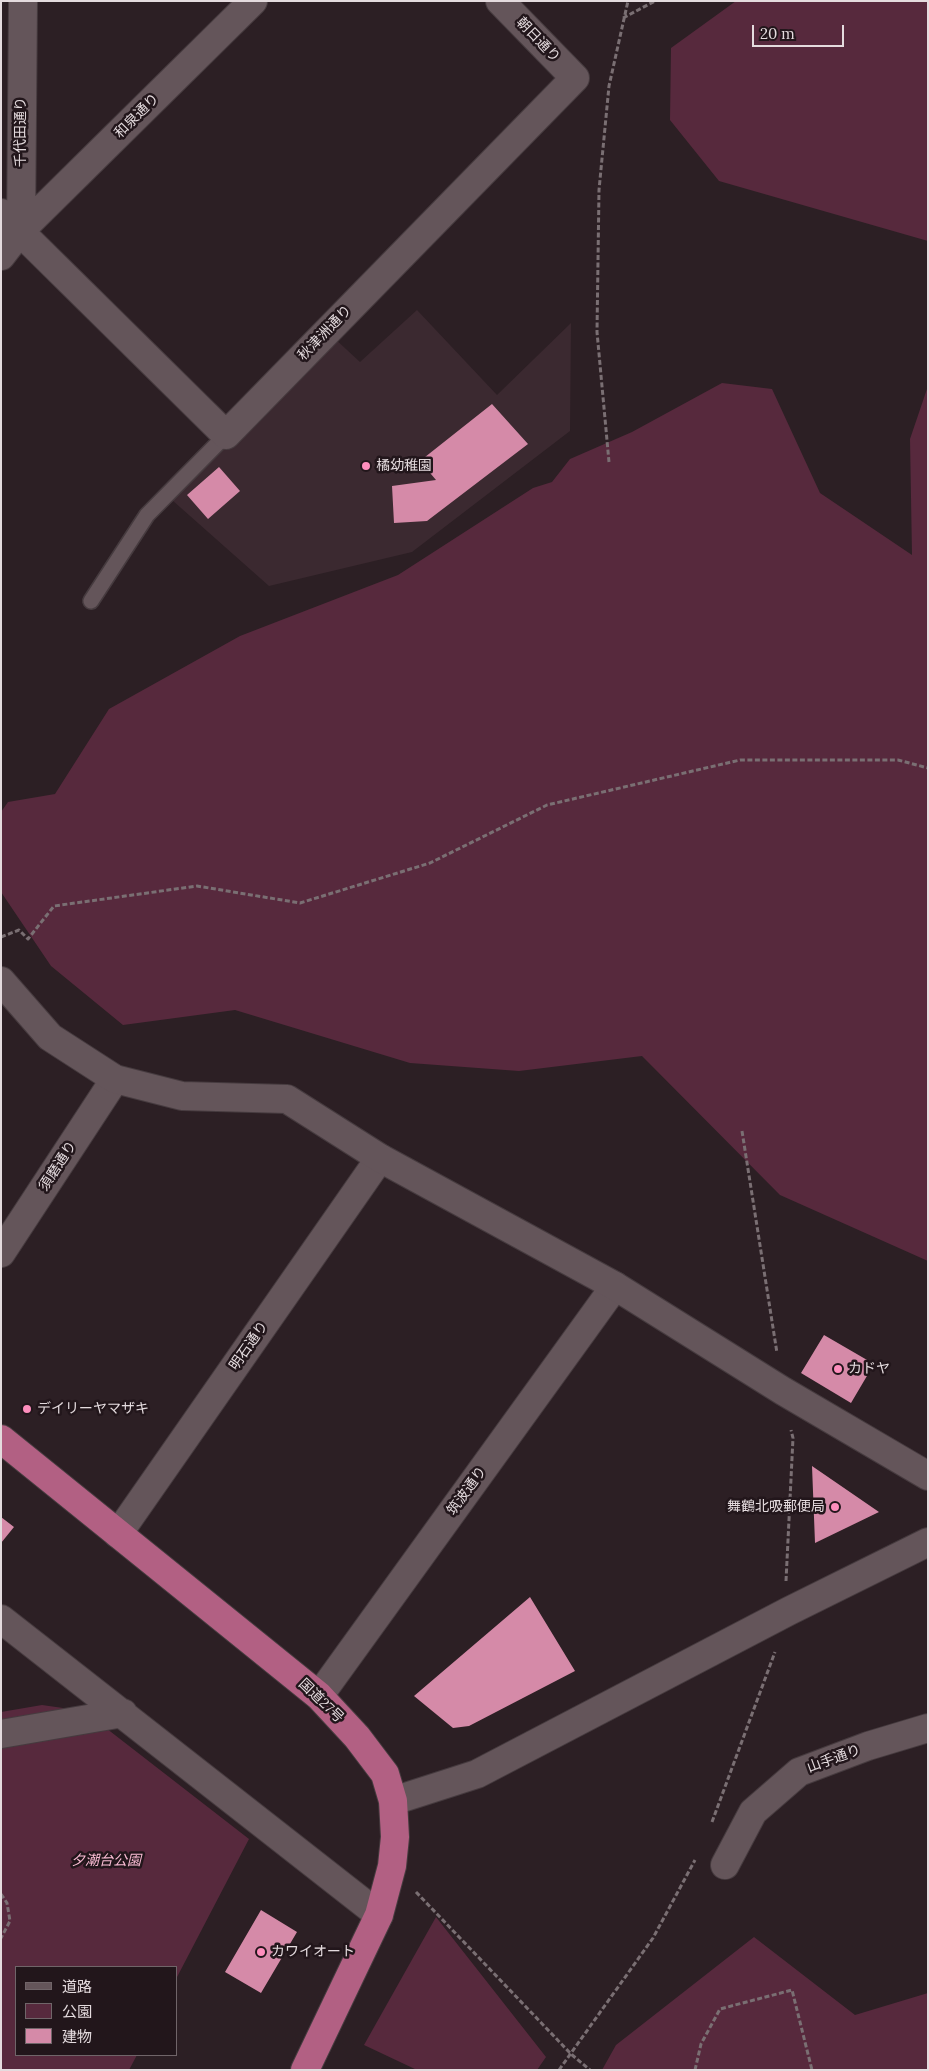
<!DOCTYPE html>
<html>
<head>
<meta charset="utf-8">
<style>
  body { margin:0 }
  #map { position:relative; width:929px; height:2071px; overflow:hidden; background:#2c1f24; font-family:Lora,"Noto Sans JP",serif }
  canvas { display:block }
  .frame { position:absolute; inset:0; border:2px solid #e4dbde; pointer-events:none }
  .legend { position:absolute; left:15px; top:1966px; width:162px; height:90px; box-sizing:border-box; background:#22161b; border:1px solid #706569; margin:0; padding:6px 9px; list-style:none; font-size:15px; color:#e4dbde }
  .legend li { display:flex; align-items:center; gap:10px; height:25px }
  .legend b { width:25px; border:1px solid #706569 }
  .scale { position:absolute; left:752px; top:25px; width:92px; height:22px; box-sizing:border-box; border:2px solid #e4dbde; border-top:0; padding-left:6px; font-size:15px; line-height:18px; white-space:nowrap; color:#e4dbde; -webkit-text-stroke:4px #22161b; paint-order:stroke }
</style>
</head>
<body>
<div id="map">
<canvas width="929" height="2071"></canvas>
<div class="frame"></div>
<ul class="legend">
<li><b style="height:6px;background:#64555a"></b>道路</li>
<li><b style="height:14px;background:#57293d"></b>公園</li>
<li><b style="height:14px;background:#d58aa8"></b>建物</li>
</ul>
<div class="scale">20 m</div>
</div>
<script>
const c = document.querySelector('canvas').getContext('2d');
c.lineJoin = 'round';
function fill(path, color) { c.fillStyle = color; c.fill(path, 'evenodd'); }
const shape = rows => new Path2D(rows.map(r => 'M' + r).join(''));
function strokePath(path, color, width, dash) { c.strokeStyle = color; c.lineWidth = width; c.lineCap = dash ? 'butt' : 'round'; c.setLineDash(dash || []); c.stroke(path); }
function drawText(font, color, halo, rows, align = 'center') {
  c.font = font + ' Lora,"Noto Sans JP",serif'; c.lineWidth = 5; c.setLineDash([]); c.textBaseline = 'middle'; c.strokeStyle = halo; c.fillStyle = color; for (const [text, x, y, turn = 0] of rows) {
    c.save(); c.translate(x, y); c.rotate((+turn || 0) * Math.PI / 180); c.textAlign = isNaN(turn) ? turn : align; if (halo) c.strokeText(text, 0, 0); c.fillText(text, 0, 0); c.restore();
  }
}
const built = shape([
  [417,310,497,395,571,323,570,431,412,552,269,586,172,500,333,337,360,362]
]);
const green = shape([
  [736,1,928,1,928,241,719,181,670,120,671,48],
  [722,383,772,389,820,493,912,555,910,439,928,386,928,1261,780,1195,642,1056,519,1071,410,1063,235,1010,123,1025,51,966,1,892,1,812,8,802,55,794,109,709,240,636,398,575,533,488,552,482,570,459,632,432],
  [42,1705,84,1711,249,1839,176,1979,176,1967,16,1967,16,2055,137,2055,129,2070,1,2070,1,1712],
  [436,1917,546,2057,537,2070,417,2070,364,2045],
  [754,1937,855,2015,928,1993,928,2070,602,2070,616,2045]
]);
const building = shape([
  [492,404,528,444,427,521,394,523,392,486,436,480,420,461],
  [219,467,240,491,208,519,187,495],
  [824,1335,874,1364,851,1403,801,1373],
  [812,1466,879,1512,815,1543],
  [1,1517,14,1527,1,1543],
  [530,1597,575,1671,469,1726,453,1728,414,1696],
  [261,1910,297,1932,261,1993,225,1972]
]);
const path = shape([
  [623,18,655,1],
  [609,462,597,332,599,190,609,86,628,1],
  [1,937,19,930,28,939,54,906,197,886,300,903,430,863,547,805,740,760,898,760,928,768],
  [742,1131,777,1353],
  [786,1581,793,1438,791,1430],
  [712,1822,775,1652],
  [416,1892,571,2054,590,2070],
  [1,1894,7,1903,10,1921,1,1938],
  [559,2070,653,1938,695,1860],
  [695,2070,701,2044,720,2009,792,1990,812,2070]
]);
const service = shape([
  [91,601,147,515,226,435]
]);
const minor = shape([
  [1,213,226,435,575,78,500,1],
  [21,230,23,1],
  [1,256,21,230,253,1],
  [1,1253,115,1079],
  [118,1534,380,1158],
  [1,1619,379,1915],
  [319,1696,615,1286],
  [1,1734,123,1713],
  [725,1865,753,1812,799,1772,868,1746,928,1728]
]);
const tertiary = shape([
  [1,981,50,1037,115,1079,182,1096,287,1099,380,1158,615,1286,783,1391,928,1476],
  [393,1801,477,1774,789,1611,928,1542]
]);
const trunk = shape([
  [1,1439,319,1696,357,1737,385,1774,393,1801,395,1837,392,1866,379,1915,305,2070]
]);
const markers = [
  [366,466,5,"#fe8ebd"],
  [838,1369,5,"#fe8ebd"],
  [27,1409,5,"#fe8ebd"],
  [835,1507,5,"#fe8ebd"],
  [261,1952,5,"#fe8ebd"]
];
const streetNames = [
  ["朝日通り",538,40,46],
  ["和泉通り",137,116,-45],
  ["千代田通り",21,132,-90],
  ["秋津洲通り",325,333,-46],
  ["須磨通り",58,1166,-57],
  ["明石通り",249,1346,-55],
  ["筑波通り",467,1491,-54],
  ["国道27号",321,1701,44],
  ["山手通り",834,1759,-20]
];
const poiNames = [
  ["橘幼稚園",376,466],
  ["カドヤ",848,1369],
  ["デイリーヤマザキ",37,1409],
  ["舞鶴北吸郵便局",825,1507,"right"],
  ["カワイオート",271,1952]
];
const parkNames = [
  ["夕潮台公園",106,1861]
];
fill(built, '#3b2930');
fill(green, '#57293d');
fill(building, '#d58aa8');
strokePath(service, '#463b3f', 18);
strokePath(minor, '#463b3f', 30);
strokePath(tertiary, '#463b3f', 30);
strokePath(trunk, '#463b3f', 30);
strokePath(path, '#7a6f73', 3, [5, 2.5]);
strokePath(service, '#64555a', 15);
strokePath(minor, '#64555a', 28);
strokePath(tertiary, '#64555a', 28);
strokePath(trunk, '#b26083', 28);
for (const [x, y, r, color] of markers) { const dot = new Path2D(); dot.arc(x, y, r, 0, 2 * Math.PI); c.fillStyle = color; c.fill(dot); strokePath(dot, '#22161b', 2); }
drawText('14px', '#e4dbde', '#22161b', streetNames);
drawText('14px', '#e4dbde', '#22161b', poiNames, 'left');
drawText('italic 14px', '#f9bbd3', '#22161b', parkNames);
</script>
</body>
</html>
